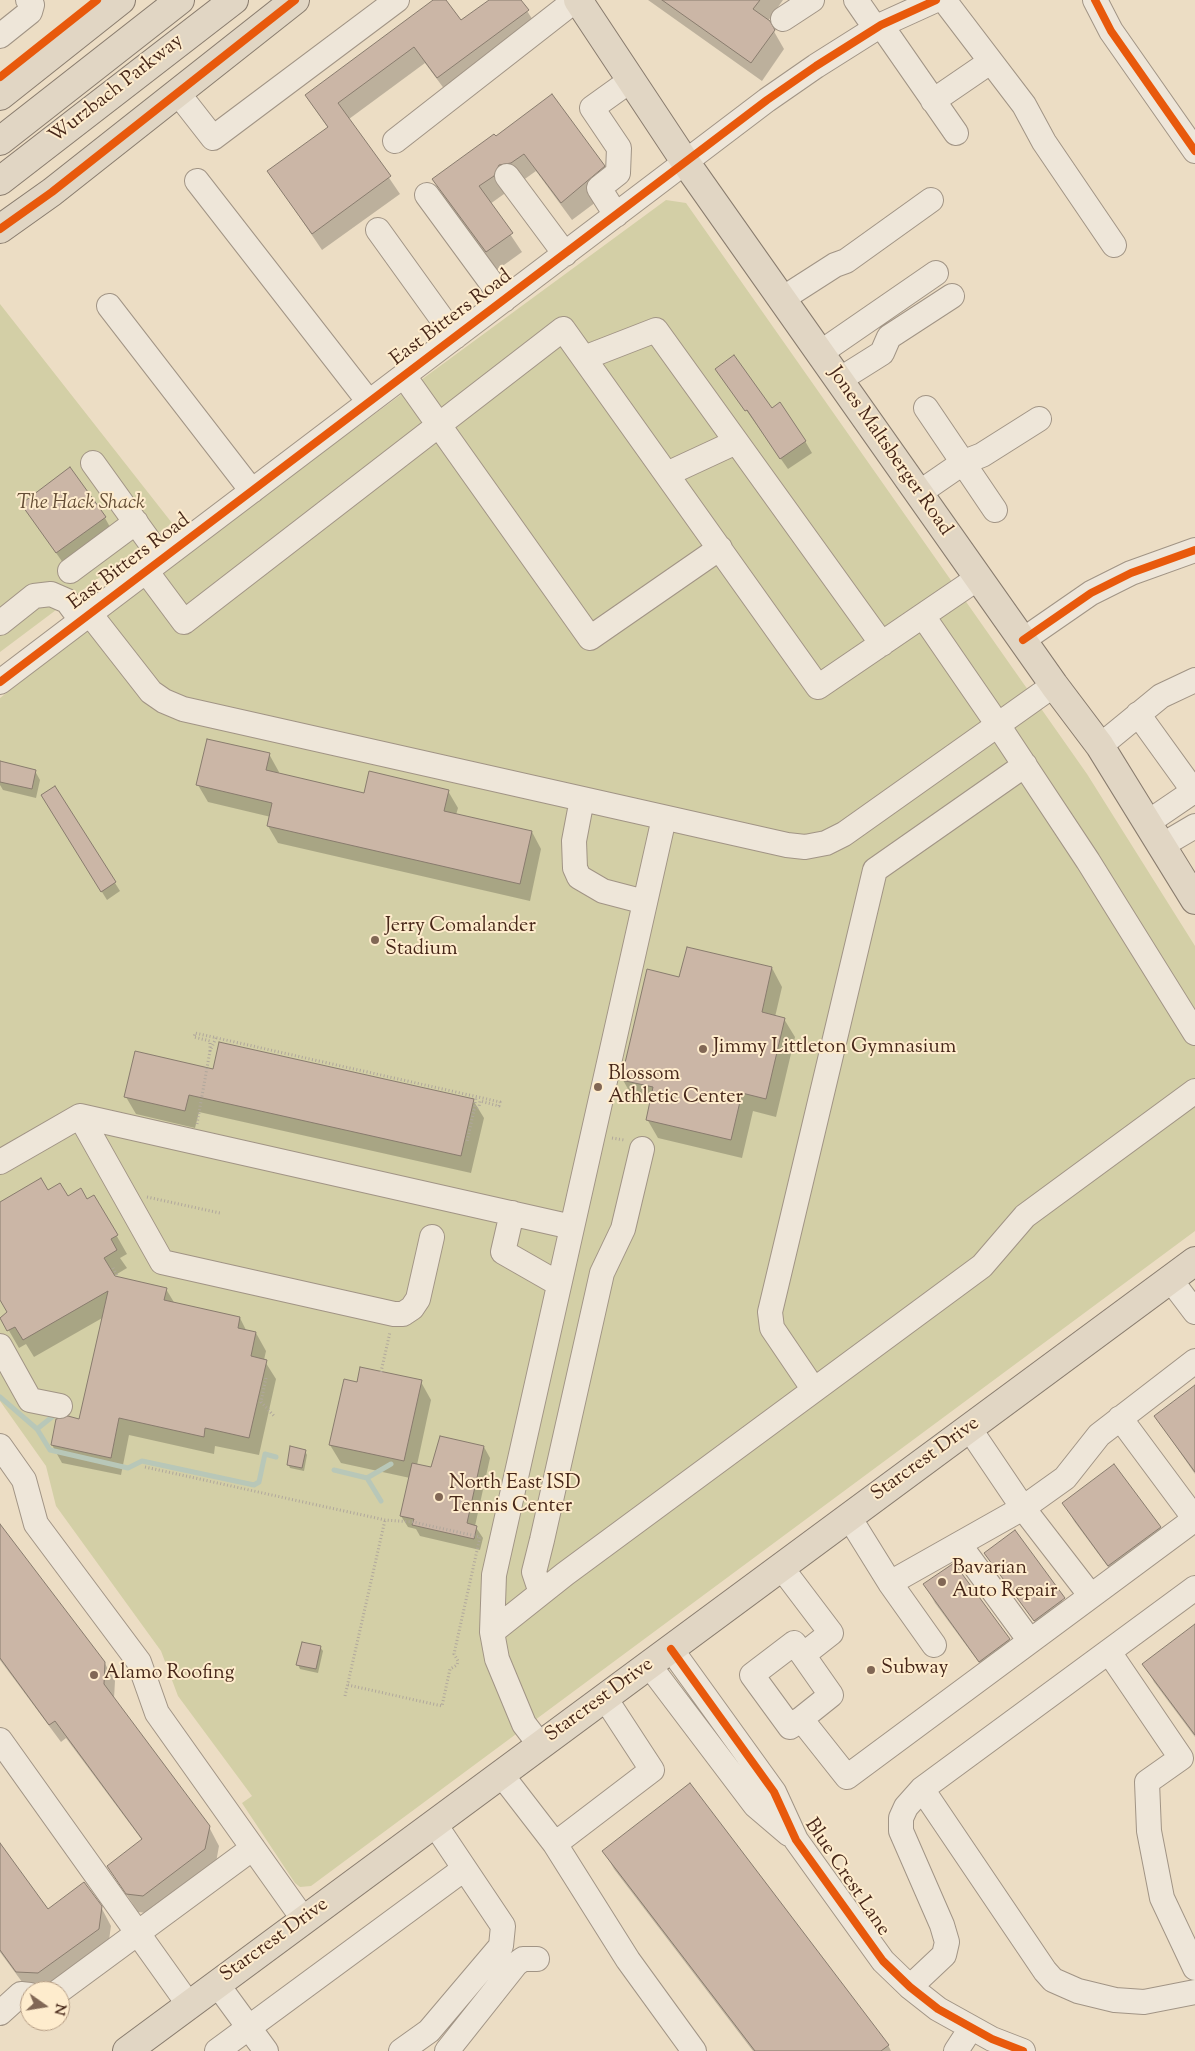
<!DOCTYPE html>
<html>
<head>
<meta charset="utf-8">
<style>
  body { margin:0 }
  #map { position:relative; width:1195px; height:2051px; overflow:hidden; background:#ecddc4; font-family:"Sorts Mill Goudy",serif }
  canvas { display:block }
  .north { position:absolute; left:20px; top:1981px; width:50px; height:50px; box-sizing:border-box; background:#feeccd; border:1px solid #b59d85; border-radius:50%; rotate:103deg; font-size:14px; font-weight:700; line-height:20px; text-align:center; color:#472719 }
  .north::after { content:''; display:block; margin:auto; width:18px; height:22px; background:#816755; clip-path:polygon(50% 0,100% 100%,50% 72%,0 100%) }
</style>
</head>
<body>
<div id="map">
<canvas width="1195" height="2051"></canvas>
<div class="north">N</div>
</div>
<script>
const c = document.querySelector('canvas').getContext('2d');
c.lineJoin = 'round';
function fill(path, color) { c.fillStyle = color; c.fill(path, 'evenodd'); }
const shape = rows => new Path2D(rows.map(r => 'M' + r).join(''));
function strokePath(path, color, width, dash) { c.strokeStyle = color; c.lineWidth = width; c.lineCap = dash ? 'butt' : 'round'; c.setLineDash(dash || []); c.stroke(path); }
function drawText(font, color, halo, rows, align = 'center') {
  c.font = font + ' "Sorts Mill Goudy",serif'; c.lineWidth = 4; c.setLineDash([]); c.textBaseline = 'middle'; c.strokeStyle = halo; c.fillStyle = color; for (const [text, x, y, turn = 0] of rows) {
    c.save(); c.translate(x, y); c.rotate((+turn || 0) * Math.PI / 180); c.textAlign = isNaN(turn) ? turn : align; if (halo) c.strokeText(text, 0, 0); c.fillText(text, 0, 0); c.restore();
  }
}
const green = shape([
  [666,200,686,203,1087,774,1195,946,1195,1231,311,1886,300,1887,295,1883,242,1803,252,1796,178,1696,161,1651,56,1506,46,1466,0,1401,0,698,176,560],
  [0,304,172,523,0,652]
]);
const shadow = shape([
  [435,0,445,0,461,22,491,0,520,0,538,28,448,94,425,63,349,119,400,194,322,250,269,172,328,128,306,96],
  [648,0,783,0,768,21,784,49,762,81],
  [496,138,604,165,614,184,596,202,572,220,536,171,522,181,509,183,504,194,490,204,522,252,497,270,444,197,433,179],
  [717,369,771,410,805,441,812,453,788,469],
  [22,504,105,518,115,536,68,570],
  [269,754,279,772,278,774,365,794,448,791,458,808,456,815,532,832,541,849,530,901,278,843,268,826,271,817,208,802,198,785],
  [0,770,35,771,40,780,36,798,3,790,0,785],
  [47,804,115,883,120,891,107,900],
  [772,968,782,987,775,1017,784,1019,795,1037,776,1117,753,1111,742,1158,658,1138,647,1119,651,1102,633,1098,623,1080,680,979],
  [214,1071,473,1100,484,1118,471,1173,199,1112,195,1128,136,1114,126,1097],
  [48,1192,67,1198,87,1200,94,1196,127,1254,120,1258,127,1268,112,1277,166,1289,175,1304,240,1318,247,1332,256,1333,266,1351,264,1360,276,1379,259,1455,215,1446,214,1454,129,1435,121,1475,62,1463,52,1445,80,1420,104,1317,34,1357,26,1344,19,1348,1,1317,8,1312,0,1298,0,1204],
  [421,1382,431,1400,417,1465,432,1469,484,1447,490,1458,475,1526,483,1538,480,1550,420,1536,416,1529,408,1527,401,1516,410,1478,341,1463,330,1445,358,1384],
  [1195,1387,1195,1474,1155,1416],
  [305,1451,307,1455,304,1471,290,1468,288,1464],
  [1114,1466,1160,1528,1170,1546,1120,1583,1074,1521,1064,1503],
  [0,1526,104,1662,115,1681,114,1699,209,1827,219,1846,215,1868,154,1914,138,1912,108,1866,142,1840,66,1738,61,1742,0,1660],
  [1015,1532,1071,1613,1043,1634,986,1553],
  [925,1585,1009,1640,1019,1658,991,1679,935,1603],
  [1195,1626,1195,1737,1154,1682,1144,1664],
  [320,1647,323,1651,318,1673,300,1669,298,1665],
  [0,1846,48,1910,101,1907,111,1926,108,1947,49,1991,28,1990,0,1952],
  [604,1851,888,2045,891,2051,753,2051,614,1869]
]);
const stream = shape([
  [0,1397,37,1429,50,1450,128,1468,142,1461,254,1485,259,1482,265,1454,276,1457],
  [37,1429,57,1413],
  [334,1470,367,1478,391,1464],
  [367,1478,381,1501]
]);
const building = shape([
  [433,0,446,0,461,20,489,0,521,0,529,10,437,78,414,47,338,103,391,176,312,234,267,171,328,127,305,95,433,0],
  [662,0,760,0,753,9,770,21,775,30,751,63,662,0],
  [552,94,605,166,561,203,524,154,511,163,499,165,494,176,479,186,513,233,486,252,432,179,494,134,496,136,552,94],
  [734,355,772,408,780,402,806,441,780,459,747,410,745,411,715,369,734,355],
  [70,467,106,517,56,553,21,504,70,467],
  [207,739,270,753,266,770,364,793,369,771,449,790,444,811,532,831,520,884,267,826,272,803,196,785,207,739],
  [0,761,36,770,32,789,0,782,0,761],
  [55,786,116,882,101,892,41,795,55,786],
  [687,947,772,967,762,1012,785,1018,766,1099,742,1093,731,1140,646,1120,653,1087,621,1080,647,969,679,977,687,947],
  [219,1042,474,1099,461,1156,189,1095,185,1111,124,1097,135,1051,213,1069,219,1042],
  [41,1178,48,1190,60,1183,68,1196,81,1188,87,1199,94,1195,118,1235,111,1239,117,1250,104,1258,115,1276,167,1288,164,1300,240,1317,238,1328,256,1332,251,1356,267,1360,249,1438,205,1428,204,1437,119,1418,111,1458,51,1445,56,1419,68,1416,79,1419,108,1291,23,1340,15,1327,7,1331,0,1318,7,1312,0,1300,0,1202,41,1178],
  [360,1367,422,1380,404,1461,329,1445,344,1379,357,1382,360,1367],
  [1195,1385,1195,1472,1154,1416,1195,1385],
  [440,1436,484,1446,467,1523,477,1526,474,1539,412,1525,414,1519,400,1516,412,1463,431,1467,440,1436],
  [290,1446,306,1450,302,1468,287,1465,290,1446],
  [1114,1464,1161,1527,1108,1566,1062,1503,1114,1464],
  [0,1524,105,1662,104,1684,210,1826,205,1849,143,1896,126,1894,107,1866,142,1839,55,1721,49,1725,0,1658,0,1524],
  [1015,1530,1065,1598,1034,1621,984,1553,1015,1530],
  [954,1563,1010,1639,979,1662,923,1584,954,1563],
  [1195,1624,1195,1735,1142,1664,1195,1624],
  [302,1642,321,1646,316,1669,296,1665,302,1642],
  [690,1783,889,2045,881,2051,755,2051,602,1851,690,1783],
  [0,1843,48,1909,84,1882,102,1906,99,1929,38,1973,16,1972,0,1950,0,1843]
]);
const path = shape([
  [210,1051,210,1041,194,1037,195,1033,500,1102,499,1106,480,1101,479,1107,474,1110,467,1142],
  [474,1110,476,1097],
  [197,1124,210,1051,216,1038],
  [612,1138,624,1140],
  [147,1197,220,1213],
  [113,1268,117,1275],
  [381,1372,390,1332],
  [266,1378,261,1402,275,1417],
  [145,1467,385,1520,413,1522,480,1537,454,1654,458,1661,457,1665,450,1669,442,1706,348,1685],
  [345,1696,385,1520]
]);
const minor = shape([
  [856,0,876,29],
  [944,0,1024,105,1044,142,1114,245],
  [1095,0,1111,31,1195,151],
  [783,19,812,0],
  [881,25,956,133],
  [0,36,30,12,32,5,28,0],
  [177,92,213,138,397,0],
  [933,101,990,62],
  [395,141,573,2],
  [507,176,565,254],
  [197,181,369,402],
  [427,195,504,300],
  [616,215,599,188,618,173,619,148,592,108,631,80],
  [378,230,455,337],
  [782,299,835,265,846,261,931,200],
  [109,306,252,491],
  [820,353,936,273],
  [584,358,656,330,882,644],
  [404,376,590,638,720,548],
  [839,380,882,353,889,337,952,296],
  [926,408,995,510],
  [93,463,162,559],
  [667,474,736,442],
  [919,493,964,462,982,455,1039,419],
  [70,571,136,522],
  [146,571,184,622,563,329,818,687,978,578],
  [90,614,151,692,164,701,183,709,787,845,805,847,826,843,844,834,1054,685],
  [923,616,998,725,1088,861,1195,1033],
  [0,623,34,596,51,594,67,601,81,620],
  [1023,640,1091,593,1131,573,1195,550],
  [0,682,767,100,816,66,881,25,936,0],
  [1138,714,1195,793],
  [1100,746,1161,696,1195,680],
  [582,799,574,841,575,868,579,877,603,891,645,902],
  [1147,823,1194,791],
  [1161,846,1195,826],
  [80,1116,162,1262,394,1314,403,1314,412,1308,418,1299,432,1237],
  [0,1162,80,1116,572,1227],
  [512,1213,503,1252,559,1284],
  [1170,1279,1195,1312],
  [0,1346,30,1400,60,1406],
  [814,1390,772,1328,770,1312,875,870,1025,765],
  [1120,1418,1195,1519],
  [0,1446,24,1480,36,1524,139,1662,157,1713,304,1920],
  [849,1517,890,1583,1023,1508,969,1428],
  [959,1544,1030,1641],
  [781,1567,831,1633,803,1655,794,1643,752,1675,790,1727,801,1719,847,1777,1195,1519],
  [890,1583,934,1645],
  [541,1593,534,1572,542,1540,602,1273,623,1229,642,1149],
  [1091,1596,1023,1508,1065,1478,1099,1435,1195,1361],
  [492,1632,565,1574,982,1266,1025,1216,1195,1091],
  [671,1649,774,1792,796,1840,883,1961,910,1987,938,2009,992,2039,1023,2051],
  [1109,1652,1181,1758,1147,1782,1149,1831,1162,1898,1195,1968],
  [649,1665,755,1805,789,1834],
  [801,1719,831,1695,803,1655],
  [0,1740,189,2005],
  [540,1745,524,1724,497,1659,492,1632,494,1575,664,818],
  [501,1774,555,1844,652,1770,605,1698],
  [922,1789,1045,1971,1053,1980,1078,1991,1115,2000,1144,2002,1195,1992],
  [555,1844,628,1960,694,2051],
  [217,1984,266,2051],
  [910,1987,944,1955,947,1942,942,1925,901,1831,901,1818,906,1807,922,1789,1195,1588],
  [59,1991,253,1848],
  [0,2013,21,1994,30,1995],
  [217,2051,464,1869],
  [401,2051,429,2031,501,1946,503,1926,434,1823],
  [447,2051,516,1964,523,1959,537,1959],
  [956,2051,971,2028]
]);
const major = shape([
  [578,0,686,163,1054,685,1100,746,1195,900],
  [127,2051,1195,1261]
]);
const highway = shape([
  [0,96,121,0],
  [0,141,180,0],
  [0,181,234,0],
  [0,229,52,192,295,0]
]);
const cycleway = shape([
  [1095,0,1111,31,1195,151],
  [0,77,97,0],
  [0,229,52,192,295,0],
  [1023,640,1091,593,1131,573,1195,550],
  [0,682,767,100,816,66,881,25,936,0],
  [671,1649,774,1792,796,1840,883,1961,910,1987,938,2009,992,2039,1023,2051]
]);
const markers = [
  [375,940,5,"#816755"],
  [703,1049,5,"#816755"],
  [598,1087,5,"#816755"],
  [439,1497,5,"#816755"],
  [942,1582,5,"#816755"],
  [871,1670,5,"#816755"],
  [94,1675,5,"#816755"]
];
const streetNames = [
  ["Wurzbach Parkway",117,90,-38],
  ["East Bitters Road",452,319,-37],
  ["Jones Maltsberger Road",889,452,55],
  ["East Bitters Road",130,563,-37],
  ["Starcrest Drive",926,1460,-36],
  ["Starcrest Drive",600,1701,-36],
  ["Blue Crest Lane",846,1878,56],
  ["Starcrest Drive",275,1941,-36]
];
const parkNames = [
  ["The Hack Shack",81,505]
];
const poiNames = [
  ["Jerry Comalander",385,928],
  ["Stadium",385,951],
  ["Jimmy Littleton Gymnasium",713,1049],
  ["Blossom",608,1076],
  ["Athletic Center",608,1099],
  ["North East ISD",449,1485],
  ["Tennis Center",449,1508],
  ["Bavarian",952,1570],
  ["Auto Repair",952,1593],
  ["Subway",881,1670],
  ["Alamo Roofing",104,1675]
];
fill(green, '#d3cfa6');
fill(shadow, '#0003');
strokePath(stream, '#b8c7b8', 5);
fill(building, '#cbb6a6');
strokePath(building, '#897c6e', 1);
strokePath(minor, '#a19485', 26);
strokePath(major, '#897c6e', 30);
strokePath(highway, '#897c6e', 30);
strokePath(path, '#b0a79c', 3, [1, 2.5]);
strokePath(minor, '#eee6d9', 24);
strokePath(major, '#e1d6c4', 28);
strokePath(highway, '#e1d6c4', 28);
strokePath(cycleway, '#e8590c', 8);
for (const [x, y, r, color] of markers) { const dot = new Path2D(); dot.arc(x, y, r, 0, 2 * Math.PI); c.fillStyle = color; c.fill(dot); strokePath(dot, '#feeccd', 2); }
drawText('20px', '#472719', '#feeccd', streetNames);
drawText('italic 20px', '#654e36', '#feeccd', parkNames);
drawText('20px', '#472719', '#feeccd', poiNames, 'left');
</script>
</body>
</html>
